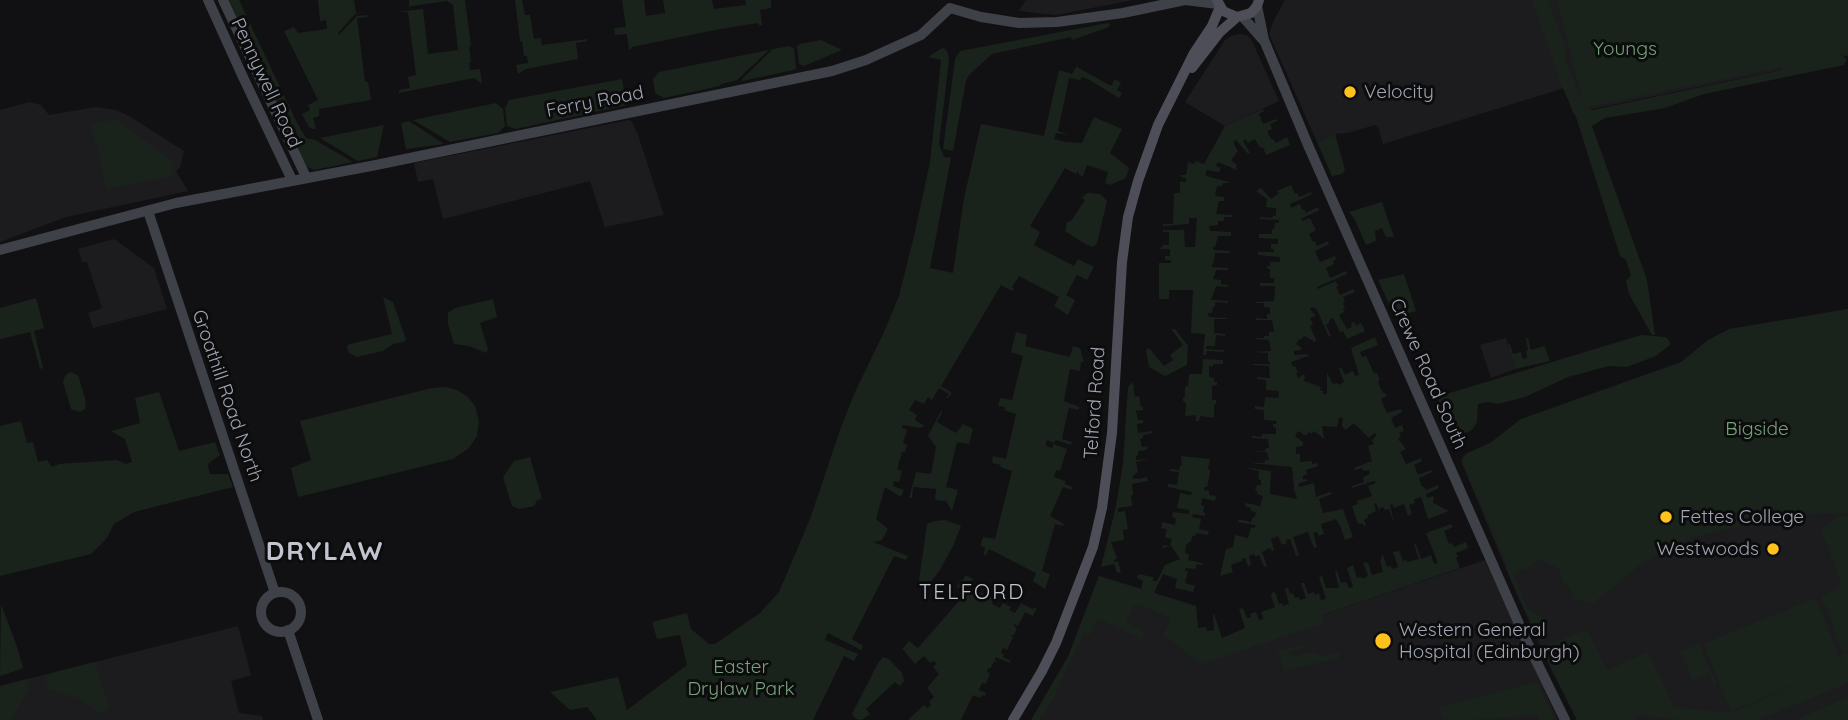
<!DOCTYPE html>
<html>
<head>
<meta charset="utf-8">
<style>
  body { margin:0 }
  canvas { display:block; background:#111012 }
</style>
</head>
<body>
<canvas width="1848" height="720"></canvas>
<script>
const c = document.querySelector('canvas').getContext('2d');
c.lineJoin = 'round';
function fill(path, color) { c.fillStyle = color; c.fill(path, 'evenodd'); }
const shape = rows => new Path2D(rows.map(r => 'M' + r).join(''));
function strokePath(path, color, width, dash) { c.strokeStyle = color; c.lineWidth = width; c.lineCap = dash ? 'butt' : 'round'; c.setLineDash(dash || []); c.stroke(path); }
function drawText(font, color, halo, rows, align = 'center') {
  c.font = font + ' Quicksand,sans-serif'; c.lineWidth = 6; c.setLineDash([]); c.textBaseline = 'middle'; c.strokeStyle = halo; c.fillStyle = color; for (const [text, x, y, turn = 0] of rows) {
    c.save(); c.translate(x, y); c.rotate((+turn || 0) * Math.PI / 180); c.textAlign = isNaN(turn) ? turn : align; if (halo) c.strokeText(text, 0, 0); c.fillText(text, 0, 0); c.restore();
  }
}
const built = shape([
  [1026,0,1133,0,1056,15,1019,11],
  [1285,0,1848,0,1848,56,1573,113,1564,88,1383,144,1378,127,1375,125,1347,133,1335,134,1317,142,1269,34,1274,20],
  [1239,34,1246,35,1251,39,1279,101,1225,126,1185,102,1225,40,1231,36],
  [29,102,41,105,49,115,96,107,116,110,129,116,184,151,180,168,176,171,188,191,66,217,0,242,0,110],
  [629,120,632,122,638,135,664,215,605,227,590,181,443,219,433,179,418,182,414,163],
  [114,239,154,268,167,309,93,328,88,313,102,308,87,262,82,262,78,249],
  [1848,309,1848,720,1577,720,1553,673,1517,595,1461,461,1463,459,1681,363,1729,332],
  [1506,338,1515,369,1491,378,1480,345],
  [1485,560,1558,720,1031,720,1068,657,1099,576,1196,606,1201,656],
  [238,626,251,675,231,681,238,710,239,713,262,716,263,720,0,720,0,686]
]);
const green = shape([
  [229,0,239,0,296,121,306,138,315,140,353,162,314,170,306,166],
  [318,0,354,0,356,13,367,12,355,14,338,33,339,35,357,16,367,15,367,17,357,18,365,82,368,82,371,100,319,109,319,116,313,118,316,129,313,129,309,127,302,114,310,110,308,105,318,100,284,31,294,27,298,33,327,29,326,20,320,21],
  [409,0,465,0,471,46,469,47,471,62,469,63,470,70,480,69,482,84,474,78,399,93,399,90,410,88,408,77,416,75,408,12,397,12,423,9,428,54,458,50,453,5,447,1,398,8,409,6],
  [515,0,522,0,525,15,530,15,534,39,541,38,542,45,587,39,587,41,576,43,578,59,526,69,518,74,516,65,528,63,527,56,524,56,522,41,520,41],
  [622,0,644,0,646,16,665,13,663,0,712,0,714,9,746,5,745,0,771,0,771,8,760,10,762,25,759,25,758,23,720,29,632,47,631,49,629,50,627,34,615,35,614,28,626,27],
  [1532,0,1547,0,1564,41,1566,61,1583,104,1557,0,1848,0,1848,53,1839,55,1847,59,1844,65,1704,94,1665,108,1605,118,1592,126,1647,280,1655,335,1652,335,1629,294,1626,281,1631,275,1626,260,1620,256,1577,120,1561,84],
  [1783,67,1782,70,1592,110,1588,107],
  [1108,23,1110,24,1109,27,1072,40,1071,37,992,54,969,75,966,81,953,151,943,149,955,59,960,51],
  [821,40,842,50,804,66,799,64,797,46,800,44],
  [790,46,794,49,796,68,794,70,742,81,743,78,773,49],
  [942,48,945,49,948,53,949,61,939,144,944,157,951,158,930,268,953,273,964,198,981,124,1044,136,1059,70,1072,74,1081,59,1077,67,1111,86,1115,79,1121,83,1117,90,1122,93,1119,98,1088,79,1082,77,1080,80,1069,78,1058,131,1069,135,1056,133,1054,139,1066,142,1082,143,1094,117,1122,129,1110,153,1129,168,1126,178,1110,185,1105,183,1108,172,1087,165,1083,176,1079,175,1078,171,1076,174,1065,168,1030,226,1040,232,1034,245,1074,266,1078,259,1094,267,1087,280,1077,275,1066,295,1075,300,1068,315,1054,306,1059,297,1019,276,1012,287,1014,289,1012,291,1001,285,941,386,952,393,948,398,946,398,949,394,939,388,932,400,928,397,924,404,915,400,909,410,917,415,915,420,925,426,920,428,903,425,902,428,907,430,903,443,907,445,905,452,902,452,897,469,902,471,899,482,894,481,893,486,904,490,901,497,885,487,876,519,888,529,882,540,873,542,908,556,906,560,894,556,852,639,863,646,861,650,828,633,823,644,825,640,858,654,854,661,844,656,813,720,597,720,587,707,570,710,550,692,618,677,627,710,687,665,680,635,657,639,652,622,687,613,691,629,709,644,715,644,760,613,779,592,810,519,840,430,855,392,884,332,899,296,914,236,930,162,941,60,928,57],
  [769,50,737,80,722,84,719,86,664,98,655,93,653,79,659,72],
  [622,79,627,105,516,129,507,126,505,108,509,100],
  [496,103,503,109,505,126,498,133,450,142,413,120],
  [1263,109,1264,111,1259,114,1263,124,1276,119,1277,121,1270,124,1272,129,1267,131,1271,139,1273,139,1276,143,1287,137,1290,145,1266,155,1263,147,1260,148,1255,139,1248,143,1246,139,1243,141,1250,153,1248,154,1236,140,1233,142,1238,151,1231,160,1237,165,1236,167,1237,170,1218,162,1216,166,1221,168,1219,172,1206,170,1206,176,1229,182,1229,183,1223,183,1222,186,1217,186,1215,196,1224,197,1224,201,1219,201,1216,214,1232,215,1232,217,1224,217,1224,221,1218,221,1218,225,1209,226,1210,231,1231,232,1231,236,1218,236,1215,247,1213,247,1213,250,1230,251,1230,253,1215,253,1214,262,1212,264,1212,267,1228,268,1228,270,1216,270,1213,279,1221,280,1221,284,1228,285,1228,287,1216,286,1211,300,1228,301,1228,303,1215,302,1215,307,1213,307,1212,313,1208,313,1209,317,1227,318,1226,319,1214,319,1214,333,1225,334,1225,336,1216,335,1215,346,1206,346,1206,349,1224,350,1223,352,1207,351,1206,355,1203,355,1205,334,1191,333,1193,290,1169,290,1169,299,1159,299,1159,263,1171,263,1171,260,1165,260,1165,256,1170,256,1170,249,1160,249,1163,245,1169,245,1169,232,1163,232,1163,230,1184,230,1185,247,1195,247,1197,218,1189,218,1189,224,1163,226,1163,224,1173,224,1174,193,1180,193,1180,182,1186,182,1186,178,1181,177,1181,175,1186,175,1188,162,1194,164,1196,161,1204,164,1225,126],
  [116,119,173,162,173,172,170,177,106,189,98,150,89,124],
  [409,121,444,144,406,149,401,123],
  [384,125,377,157,358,161,320,138],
  [1335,134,1345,170,1342,174,1332,176,1317,142],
  [1291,185,1295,194,1297,193,1299,197,1311,192,1312,194,1290,204,1291,208,1300,204,1302,210,1304,209,1306,213,1318,207,1319,210,1301,219,1302,221,1310,218,1316,230,1309,234,1313,242,1315,241,1317,246,1328,241,1329,244,1315,251,1320,262,1335,256,1336,259,1333,261,1334,264,1326,268,1330,278,1346,271,1347,274,1317,287,1318,289,1336,281,1338,286,1336,287,1340,295,1353,289,1355,292,1343,297,1345,302,1343,303,1345,308,1343,309,1344,312,1339,315,1347,329,1352,327,1351,323,1354,322,1356,326,1361,323,1365,331,1347,339,1343,331,1340,332,1333,318,1329,320,1329,323,1326,325,1331,336,1329,337,1317,310,1313,307,1310,309,1316,316,1310,318,1313,324,1310,326,1316,340,1315,342,1304,336,1301,340,1299,339,1296,344,1301,347,1301,350,1294,351,1294,355,1308,354,1308,356,1291,362,1293,367,1295,366,1298,372,1296,373,1298,378,1304,374,1305,376,1304,381,1321,387,1320,390,1323,391,1323,394,1327,394,1327,373,1333,384,1337,383,1339,385,1344,382,1339,368,1341,367,1345,375,1353,371,1355,376,1359,375,1351,348,1375,337,1378,345,1360,352,1362,357,1366,356,1374,373,1377,373,1380,380,1378,381,1379,385,1383,393,1385,393,1387,396,1381,399,1387,413,1401,409,1402,412,1391,418,1395,428,1402,425,1404,431,1399,433,1401,437,1398,439,1406,449,1400,452,1406,464,1421,458,1422,461,1414,465,1418,475,1431,470,1432,472,1419,478,1422,487,1424,487,1426,490,1438,485,1439,488,1426,494,1427,498,1433,496,1434,499,1433,503,1449,511,1428,519,1421,497,1414,499,1415,503,1409,505,1412,514,1408,516,1404,504,1394,508,1392,504,1390,505,1394,523,1389,509,1385,510,1383,507,1380,508,1380,512,1376,503,1374,504,1376,511,1368,515,1368,518,1364,520,1366,525,1364,526,1362,523,1358,524,1352,506,1358,504,1357,501,1372,496,1368,486,1376,483,1374,481,1352,488,1352,486,1364,482,1363,477,1368,475,1370,473,1369,470,1363,471,1362,468,1355,470,1354,468,1372,461,1368,446,1374,444,1372,440,1377,435,1374,433,1369,438,1354,423,1346,430,1342,426,1343,418,1339,417,1337,427,1322,426,1324,439,1314,431,1311,434,1309,432,1306,436,1298,431,1295,436,1303,442,1303,446,1296,447,1296,454,1300,454,1300,462,1312,461,1312,464,1317,463,1318,466,1306,470,1307,474,1303,476,1303,479,1309,480,1298,484,1300,487,1314,483,1316,497,1331,492,1332,494,1319,499,1323,513,1343,509,1353,537,1345,540,1341,528,1336,519,1321,524,1324,534,1319,536,1317,532,1313,533,1317,547,1314,548,1308,532,1293,537,1299,555,1296,556,1290,539,1286,540,1287,543,1282,545,1278,536,1271,539,1274,550,1272,551,1270,548,1262,552,1267,566,1264,567,1259,555,1255,557,1254,554,1249,556,1251,565,1248,566,1245,558,1242,558,1242,561,1231,565,1233,572,1220,576,1226,549,1233,547,1235,535,1248,538,1251,527,1255,528,1255,525,1238,522,1239,519,1251,522,1253,517,1255,517,1256,512,1251,511,1251,508,1245,506,1246,503,1260,506,1263,496,1257,494,1257,491,1255,490,1257,485,1261,485,1261,480,1258,479,1259,471,1249,469,1249,468,1271,471,1270,494,1297,499,1294,489,1292,467,1250,463,1264,463,1265,460,1269,460,1267,452,1250,451,1265,451,1266,448,1269,448,1268,439,1252,438,1252,436,1262,437,1262,434,1276,434,1276,428,1273,427,1273,424,1276,424,1277,421,1264,420,1264,410,1255,409,1255,406,1264,407,1265,397,1278,398,1279,395,1278,391,1266,390,1266,380,1257,379,1257,377,1270,378,1269,366,1253,365,1253,364,1270,364,1270,362,1268,361,1268,353,1253,352,1271,351,1269,340,1255,339,1255,338,1264,338,1264,336,1269,336,1269,332,1274,332,1272,320,1256,320,1256,318,1267,319,1267,314,1270,314,1270,308,1264,307,1264,303,1256,303,1256,302,1274,301,1275,286,1260,286,1260,283,1274,283,1274,278,1270,278,1270,269,1267,269,1267,266,1270,266,1270,262,1280,262,1280,257,1258,255,1258,252,1274,252,1274,249,1271,249,1271,244,1278,244,1278,239,1259,238,1259,234,1272,234,1272,229,1274,229,1275,223,1279,223,1279,220,1260,219,1260,217,1272,218,1273,216,1276,215,1276,208,1266,207,1267,199,1256,191,1261,188,1271,199,1279,193,1277,191],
  [1087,193,1100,194,1107,201,1097,243,1093,247,1085,244,1065,231,1067,222,1071,221,1085,200,1082,198],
  [1382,202,1394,237,1386,237,1382,228,1375,231,1376,241,1366,245,1355,220,1349,212],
  [1404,274,1416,311,1402,315,1398,315,1391,308,1378,280],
  [383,297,393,302,406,340,403,342,393,344,383,351,361,356,357,357,348,352,347,346,350,344,392,334],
  [36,298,44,328,34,331,43,368,40,369,30,332,0,339,0,308],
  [493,299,497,317,480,323,488,349,486,353,469,346,454,344,448,324,448,313,455,308],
  [1848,309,1848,513,1785,514,1695,537,1641,564,1593,603,1573,600,1570,588,1562,581,1559,569,1544,562,1542,558,1526,569,1513,573,1528,609,1545,619,1550,625,1549,629,1546,634,1542,636,1536,634,1506,568,1508,567,1463,465,1463,457,1467,453,1490,443,1521,419,1681,362,1708,340,1729,329],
  [1171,329,1175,329,1188,346,1187,365,1165,376,1149,367,1146,350,1149,348,1164,366,1173,360,1170,355,1183,345],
  [1016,332,1027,335,1025,346,1070,357,1073,346,1080,348,1084,362,1081,362,1080,371,1070,369,1064,401,1079,407,1079,410,1069,408,1065,424,1062,439,1072,442,1071,445,1056,440,1054,443,1047,440,1046,446,1052,448,1054,444,1067,449,1060,471,1056,470,1054,477,1065,481,1065,484,1072,487,1071,490,1063,487,1050,516,1064,524,1063,526,1055,524,1042,571,1050,574,1045,589,1033,581,1036,573,989,549,986,555,984,555,985,547,980,546,983,537,995,539,1012,471,1000,467,1001,465,992,463,993,456,1006,459,1016,414,1004,410,1005,407,998,406,1000,398,1012,400,1023,356,1011,352],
  [1540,334,1550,361,1515,369,1508,345,1510,344,1513,354,1521,352,1523,359,1527,358,1526,351,1528,350,1526,338,1528,338,1531,350,1538,348,1544,346],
  [1641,335,1666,337,1671,344,1656,356,1627,367,1609,366,1568,377,1525,397,1498,404,1487,402,1478,404,1477,422,1472,430,1459,436,1446,431,1436,409,1440,396],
  [1203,359,1223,360,1223,364,1213,364,1213,366,1209,366,1209,377,1214,378,1214,382,1217,382,1217,385,1212,386,1212,400,1216,400,1216,404,1214,405,1214,418,1200,416,1199,421,1196,421,1196,415,1185,416,1186,406,1185,402,1183,401,1183,398,1185,397,1185,387,1188,386,1189,374,1202,374],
  [70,372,78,375,86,402,85,409,80,412,71,409,63,382,65,376],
  [1133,382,1135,397,1139,396,1141,407,1143,407,1143,410,1136,411,1138,420,1143,420,1143,423,1137,424,1138,433,1152,431,1153,433,1143,435,1143,438,1140,439,1142,447,1151,446,1147,447,1147,450,1138,451,1138,455,1136,456,1136,460,1149,459,1136,462,1138,472,1133,476,1133,479,1137,478,1138,479,1147,477,1148,481,1132,484,1133,495,1131,495,1132,506,1118,508,1118,512,1125,511,1128,529,1123,530,1124,540,1111,542,1117,558,1114,560,1115,562,1118,561,1121,572,1117,573,1114,564,1101,567,1116,506,1123,464,1128,387],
  [446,387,457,390,468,397,475,406,479,421,477,436,469,448,453,459,298,497,291,468,311,460,300,421,432,388],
  [159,392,179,451,215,442,220,455,209,463,208,466,210,474,228,474,233,487,134,512,114,524,107,538,91,554,0,576,0,426,21,421,27,443,33,442,38,462,47,460,52,467,59,464,117,460,126,464,132,462,125,439,111,431,140,423,135,398],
  [941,411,942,412,937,422,956,433,963,424,973,429,969,444,957,442,946,487,958,490,952,511,946,501,935,500,936,489,913,487,912,498,909,498,916,472,931,474,936,447,928,436],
  [1181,456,1210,459,1208,469,1210,470,1210,473,1207,487,1204,487,1204,490,1209,491,1209,495,1216,496,1215,501,1202,498,1201,505,1204,506,1203,512,1205,513,1205,516,1193,514,1192,517,1201,519,1199,529,1208,531,1209,533,1208,535,1196,533,1195,536,1192,536,1191,542,1189,542,1186,545,1185,553,1189,554,1188,560,1203,563,1202,565,1197,564,1195,569,1186,568,1185,571,1188,571,1185,583,1195,586,1193,592,1175,588,1177,579,1163,574,1154,593,1196,606,1198,628,1206,627,1207,631,1214,630,1213,615,1214,614,1222,638,1245,628,1239,609,1243,608,1247,618,1251,617,1250,614,1256,612,1259,620,1263,619,1261,612,1275,607,1271,596,1272,593,1275,592,1279,604,1282,603,1283,606,1289,604,1285,589,1288,588,1290,594,1293,593,1295,598,1299,597,1300,600,1306,598,1301,583,1304,583,1308,594,1314,592,1315,595,1319,593,1321,600,1326,599,1319,577,1322,576,1326,588,1339,588,1335,572,1337,571,1341,583,1346,582,1349,588,1353,587,1347,568,1353,565,1357,578,1362,577,1362,579,1368,576,1363,562,1368,563,1372,575,1383,572,1380,560,1382,559,1381,556,1383,555,1387,567,1391,566,1392,569,1398,567,1393,552,1399,551,1403,561,1406,560,1407,562,1419,559,1414,545,1416,544,1421,559,1431,555,1434,564,1438,563,1426,533,1451,524,1453,527,1444,531,1449,544,1452,543,1454,547,1466,542,1468,548,1456,553,1458,556,1456,558,1460,568,1322,615,1324,623,1199,665,1198,659,1194,659,1171,640,1163,636,1171,619,1137,603,1132,609,1126,623,1144,632,1141,639,1097,618,1090,635,1085,633,1081,640,1065,671,1055,696,1040,720,1031,720,1068,657,1099,576,1141,589,1143,581,1137,578,1138,574,1153,577,1153,581,1157,581,1165,565,1180,559,1171,546,1162,548,1163,545,1170,546,1172,539,1165,537,1167,529,1161,528,1162,522,1175,525,1176,518,1172,517,1173,512,1189,514,1189,510,1177,508,1180,493,1191,495,1192,492,1168,487,1168,484,1177,485,1179,472,1170,471,1170,469,1179,470,1180,466,1182,465],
  [530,457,542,499,537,500,534,506,519,509,512,506,503,477,514,461],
  [1839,516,1848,516,1848,650,1842,652,1828,612,1835,609,1827,610,1821,597,1842,586,1821,529],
  [945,520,961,526,953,546,940,570,928,585,923,586,920,584,919,580,927,524,935,521],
  [965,575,973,579,969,586,994,599,992,604,1000,608,1003,603,1011,607,1009,610,1015,613,1021,603,1032,609,1037,607,1033,616,1025,612,1018,626,1014,624,1014,626,1017,628,1014,635,1010,635,1013,637,1007,650,1003,648,1001,653,1004,655,1003,657,1011,661,1010,663,995,657,995,660,999,662,994,661,991,668,988,668,987,672,990,673,986,684,982,683,979,690,986,693,985,696,982,695,980,698,973,695,961,720,910,720,909,719,924,705,927,708,931,705,929,702,934,697,927,688,939,674,933,667,936,664,934,661,930,663,924,656,915,664,901,647,903,648,909,641,918,648,965,594,957,586,965,577],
  [1815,598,1842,662,1840,654,1848,652,1848,683,1758,720,1680,720,1638,715,1634,720,1577,720,1541,647,1587,630,1607,670,1648,652,1674,707,1731,713,1823,673,1731,711,1703,644],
  [1,604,16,644,23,667,21,669,0,676],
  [1306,644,1306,647,1289,651,1290,657,1313,652,1321,656,1338,652,1339,658,1284,671,1278,651],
  [1699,644,1717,685,1704,690,1714,685,1709,674,1693,680,1681,652],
  [883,657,889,659,902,673,904,681,900,686,895,682,866,709,870,714,862,720,856,719,852,714,878,663],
  [95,662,109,707,102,714,78,698,49,690,46,680,51,673],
  [27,679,29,689,11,720,0,720,0,686],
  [1536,682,1555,720,1539,720,1538,715,1469,720,1448,720,1448,718,1442,718,1439,707],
  [1848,697,1848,720,1795,720]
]);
const secondary = shape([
  [208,0,242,75,292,180],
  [223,0,306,177],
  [1185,0,1218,4],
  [1257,6,1264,40,1308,145,1527,642,1565,720],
  [1242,16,1263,40],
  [148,211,275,593],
  [0,250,176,203,376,165,832,71,866,60,921,35,950,8,981,17,1019,23,1057,22,1123,13,1185,0],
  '261 612a20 20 0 1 1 40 0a20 20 0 1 1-40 0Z',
  [288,630,318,720]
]);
const primary = shape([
  [1217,0,1223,11,1237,17,1251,13,1257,6,1259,0],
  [1192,68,1220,32,1237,17],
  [1013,720,1042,671,1056,643,1093,547,1102,508,1112,433,1122,262,1128,217,1138,181,1158,125,1194,53,1212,26,1220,7]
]);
const markers = [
  [1350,92,7,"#ffc21c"],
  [1666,517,7,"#ffc21c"],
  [1773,549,7,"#ffc21c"],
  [1383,641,9,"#ffc21c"]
];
const parkNames = [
  ["Youngs",1625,49],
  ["Bigside",1757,429],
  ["Easter",741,667],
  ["Drylaw Park",741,689]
];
const streetNames = [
  ["Pennywell Road",266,83,65],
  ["Ferry Road",595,102,-11],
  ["Crewe Road South",1428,374,66],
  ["Groathill Road North",227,396,71],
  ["Telford Road",1095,403,-86]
];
const poiNames = [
  ["Velocity",1364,92],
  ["Fettes College",1680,517],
  ["Westwoods",1759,549,"right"],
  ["Western General",1399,630],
  ["Hospital (Edinburgh)",1399,652]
];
const neighbourhoodNames = [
  ["TELFORD",972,593]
];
const districtNames = [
  ["DRYLAW",325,552]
];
fill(built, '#1c1c1f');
fill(green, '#1a221c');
strokePath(secondary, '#3f4148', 10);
strokePath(primary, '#4d4e57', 10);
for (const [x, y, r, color] of markers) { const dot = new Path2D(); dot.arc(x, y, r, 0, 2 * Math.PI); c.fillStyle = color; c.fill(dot); strokePath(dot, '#0c0c0d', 2.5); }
drawText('19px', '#75a27b', '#0c0c0d', parkNames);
drawText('19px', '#a0a5b4', '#0c0c0d', streetNames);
drawText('19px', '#a0a5b4', '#0c0c0d', poiNames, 'left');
c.letterSpacing = '2px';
drawText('21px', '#c2c5d0', '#0c0c0d', neighbourhoodNames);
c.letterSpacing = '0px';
c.letterSpacing = '2px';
drawText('bold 26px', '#c2c5d0', '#0c0c0d', districtNames);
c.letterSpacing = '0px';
</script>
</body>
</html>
